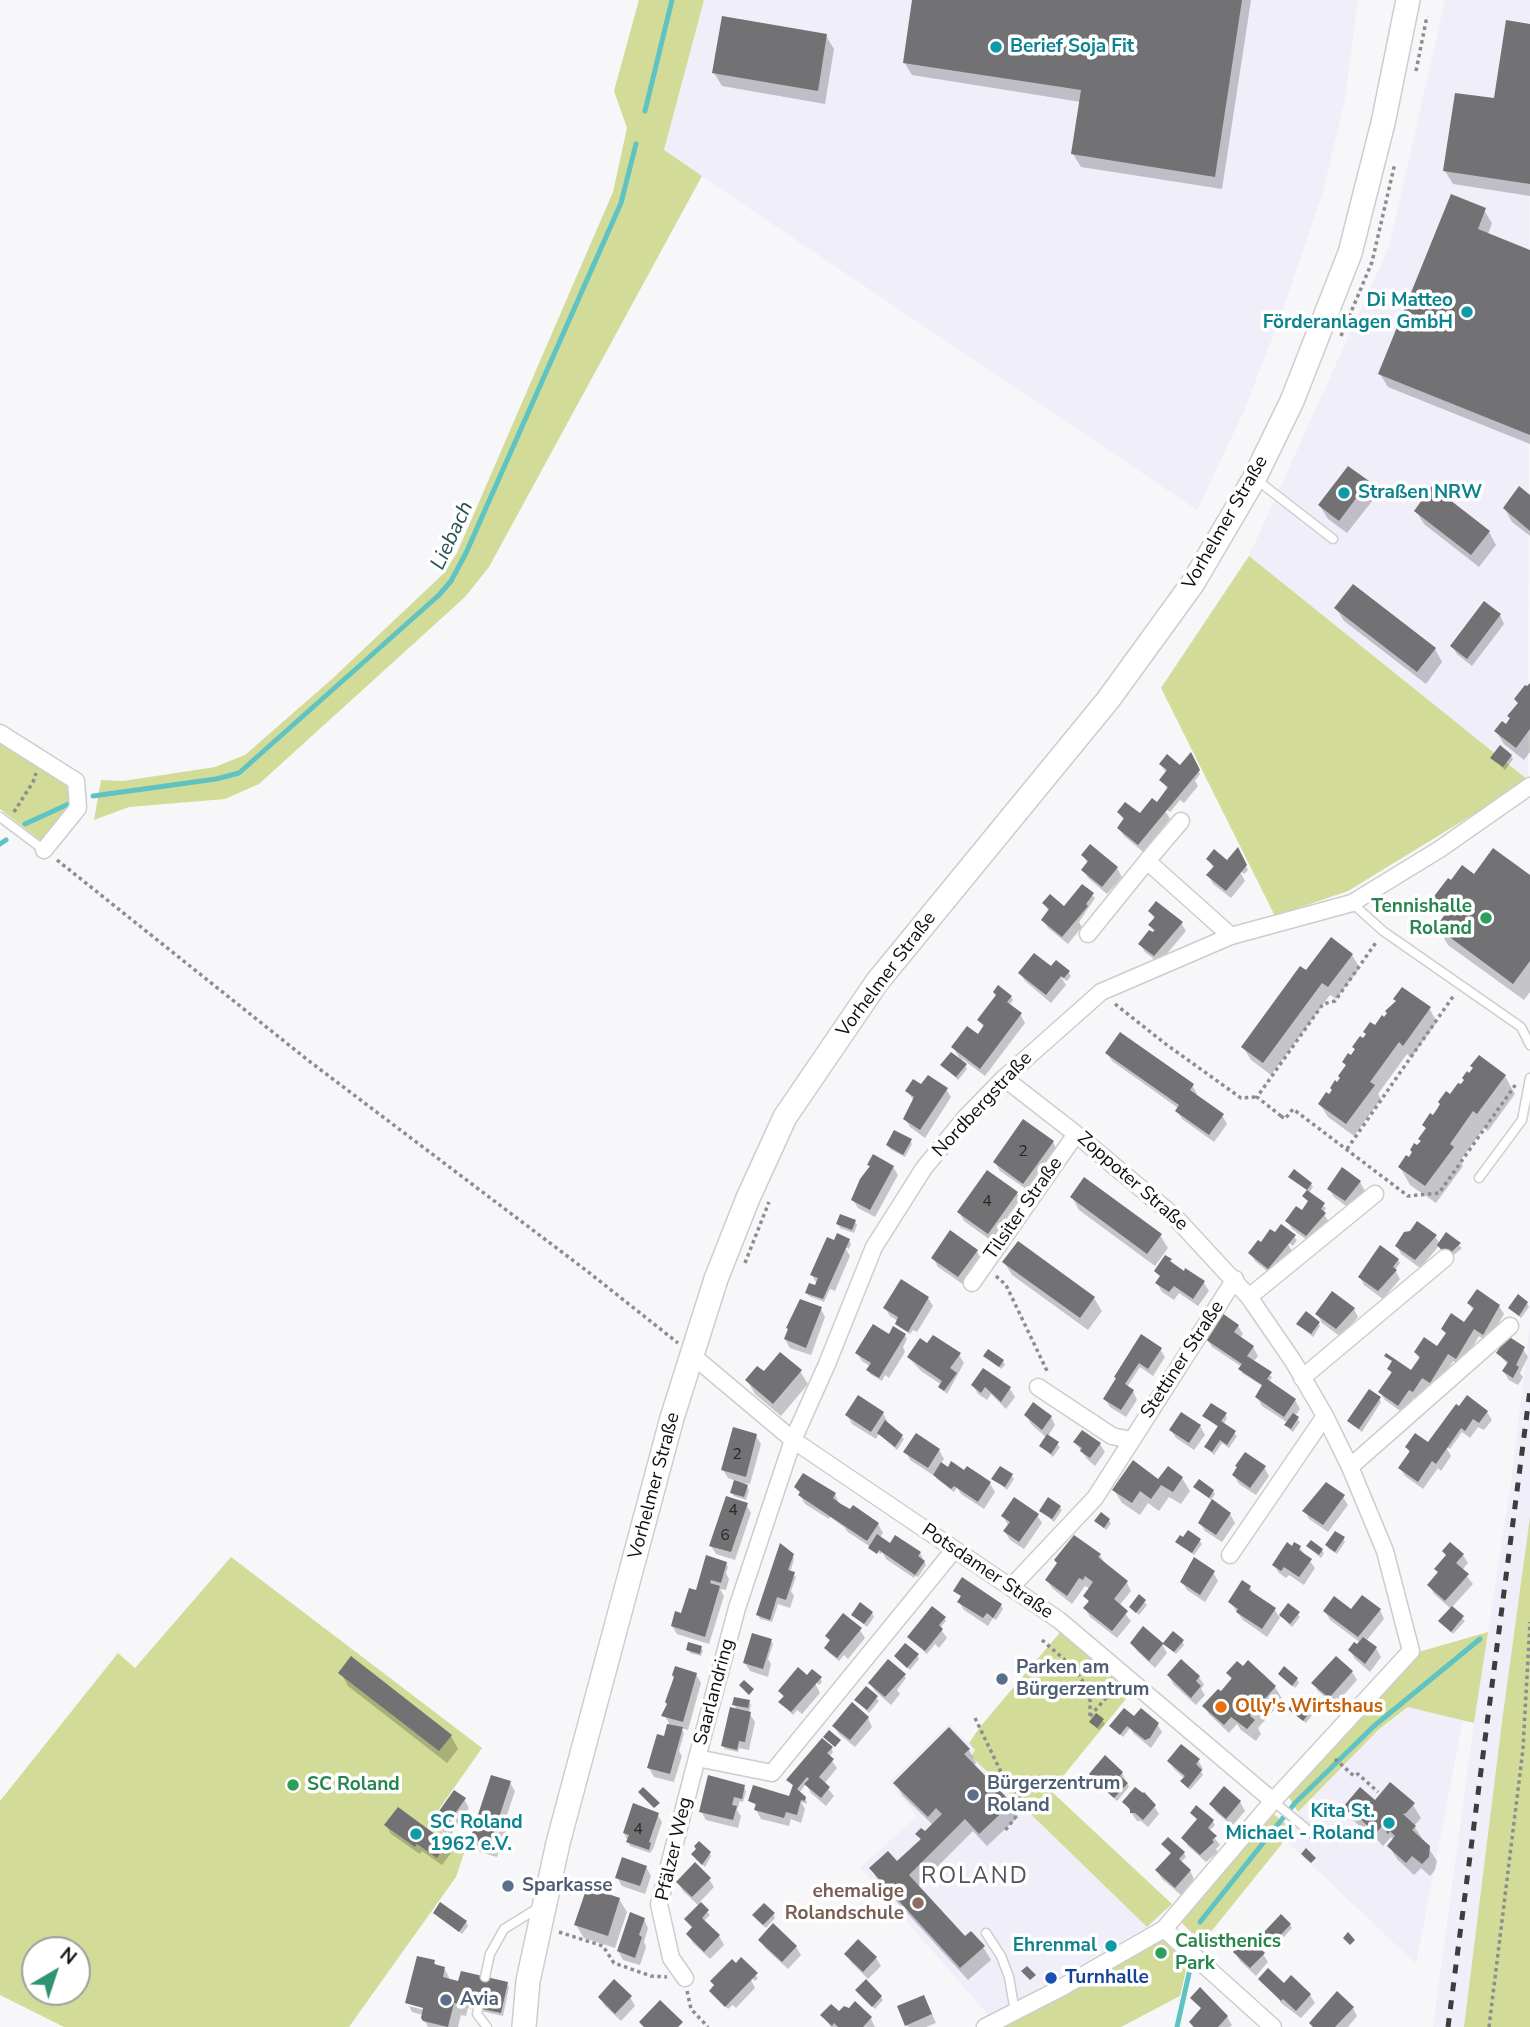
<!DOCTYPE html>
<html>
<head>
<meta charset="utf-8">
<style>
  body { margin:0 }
  #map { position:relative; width:1530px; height:2027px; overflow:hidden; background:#f7f7fa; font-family:"Nunito Sans",sans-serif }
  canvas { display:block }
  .north { position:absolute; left:21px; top:1936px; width:70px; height:70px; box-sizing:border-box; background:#fff; border:2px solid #9f9f9f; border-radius:50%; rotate:39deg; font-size:19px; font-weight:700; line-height:28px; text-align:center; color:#0f0f10 }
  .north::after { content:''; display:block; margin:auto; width:24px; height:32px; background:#2f946f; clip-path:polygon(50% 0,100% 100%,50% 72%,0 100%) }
</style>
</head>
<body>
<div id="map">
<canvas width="1530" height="2027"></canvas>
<div class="north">N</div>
</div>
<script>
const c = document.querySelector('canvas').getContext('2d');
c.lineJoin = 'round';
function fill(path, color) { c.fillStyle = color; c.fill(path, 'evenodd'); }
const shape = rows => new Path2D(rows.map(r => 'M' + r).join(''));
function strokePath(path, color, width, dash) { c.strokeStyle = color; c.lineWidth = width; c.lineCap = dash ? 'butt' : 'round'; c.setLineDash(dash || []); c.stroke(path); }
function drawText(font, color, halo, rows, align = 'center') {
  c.font = font + ' "Nunito Sans",sans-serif'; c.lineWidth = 7; c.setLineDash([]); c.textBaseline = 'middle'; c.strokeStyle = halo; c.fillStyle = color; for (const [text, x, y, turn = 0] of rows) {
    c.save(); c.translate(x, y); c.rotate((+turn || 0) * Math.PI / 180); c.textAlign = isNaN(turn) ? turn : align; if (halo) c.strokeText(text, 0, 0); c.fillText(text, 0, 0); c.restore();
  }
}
const built = shape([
  [704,0,1358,0,1345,100,1322,195,1278,324,1243,413,1197,510,664,151],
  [1445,0,1530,0,1528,780,1249,556,1389,247],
  [1530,1325,1530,1517,1464,2027,1433,2027,1474,1723,1511,1482],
  [1474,1659,1463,1720,1416,1964,1281,1836,1337,1761],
  [950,1723,975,1750,971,1756,1147,1927,989,2016,860,1868,917,1816,889,1782]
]);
const green = shape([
  [639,0,704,0,664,150,702,176,489,567,465,597,259,784,225,799,129,807,94,820,101,780,123,781,215,767,245,755,332,679,442,575,457,553,613,192,627,128,614,91],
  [1249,556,1528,780,1530,778,1530,782,1528,781,1348,891,1275,916,1161,688],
  [0,743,66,783,72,807,41,841,0,809],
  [1530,1517,1530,2027,1464,2027,1502,1722],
  [231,1557,482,1748,430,1822,465,1850,456,1877,349,2027,64,2027,0,1995,0,1801,118,1653,135,1668],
  [35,1950,77,1950,77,1992,35,1992],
  [1063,1629,1134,1689,1051,1791,1172,1904,1147,1927,971,1756,975,1750,969,1743,980,1727],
  [1488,1632,1474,1723,1408,1707,1378,1730,1298,1812,1286,1793,1415,1653],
  [1270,1811,1293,1830,1202,1943,1178,1919],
  [1164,1934,1189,1957,1180,1996,1121,2027,995,2027]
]);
const shadow = shape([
  [914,0,1251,0,1222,189,1081,167,1073,154,1081,102,912,75,904,62],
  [1530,26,1530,196,1453,184,1445,171,1496,100],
  [826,36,834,49,825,104,722,86,714,73],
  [1484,210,1492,223,1488,234,1530,251,1530,444,1388,387,1380,374],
  [1368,482,1376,496,1347,533,1328,519,1320,506],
  [1530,497,1530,536,1512,522,1505,509],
  [1416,511,1489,532,1496,545,1479,567,1424,524],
  [1336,608,1435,649,1442,662,1426,684,1344,621],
  [1500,615,1504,624,1472,666,1457,654,1452,646],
  [1530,686,1530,752,1524,760,1504,744,1496,731,1506,726],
  [1191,755,1200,774,1195,781,1198,786,1184,803,1180,800,1170,812,1163,807,1170,819,1143,852,1124,836,1119,828,1124,821,1119,813,1125,804,1140,816,1152,800,1163,809,1159,802,1168,790,1161,780,1166,773,1161,764,1167,756,1181,767],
  [1511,756,1513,759,1505,770,1492,758],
  [1238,850,1248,870,1244,874,1239,870,1245,881,1231,898,1213,884,1208,875,1214,869,1208,859,1228,862],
  [1083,855,1117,868,1122,877,1107,894,1088,878,1084,870,1088,864],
  [1475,876,1530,877,1530,992,1524,1000,1448,945,1438,927,1445,917,1435,899,1452,883],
  [1082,886,1095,898,1079,922,1082,927,1068,944,1048,928,1043,920,1049,912,1044,903,1068,911],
  [1150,911,1181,923,1186,931,1159,963,1145,952,1140,944,1157,938,1150,925,1155,920],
  [1352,955,1360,968,1336,999,1330,995,1271,1075,1251,1060,1243,1047,1307,973],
  [1068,972,1071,976,1067,981,1061,977,1066,985,1051,1003,1025,981,1020,973],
  [997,996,1011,997,1013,1000,1009,1006,1020,1014,1025,1023,985,1076,961,1058,967,1069,958,1080,943,1065,962,1062,953,1047,978,1036,984,1028,979,1020],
  [1429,1008,1437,1022,1411,1058,1407,1054,1378,1094,1381,1099,1354,1136,1328,1117,1320,1104,1329,1097,1338,1085,1347,1067,1344,1062,1356,1051,1354,1048,1375,1027],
  [1107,1053,1192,1085,1197,1094,1195,1096,1222,1115,1227,1124,1214,1142,1182,1119,1177,1111,1178,1108,1112,1061],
  [1505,1076,1515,1094,1488,1131,1484,1128,1460,1161,1463,1166,1436,1203,1410,1185,1400,1167,1409,1159,1422,1142,1427,1130,1424,1125,1451,1096],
  [922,1087,946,1089,951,1097,925,1138,910,1127,905,1119,914,1101,907,1091],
  [910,1140,912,1144,905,1157,890,1149,888,1145],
  [1053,1142,1057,1151,1029,1191,1000,1171,995,1162],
  [893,1167,898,1175,875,1217,858,1208,853,1200],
  [1343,1170,1360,1182,1365,1191,1350,1209,1334,1197,1329,1189],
  [1290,1177,1311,1184,1313,1187,1309,1193,1326,1208,1323,1213,1329,1222,1311,1243,1292,1229,1287,1221,1302,1212,1310,1202,1304,1196,1308,1191],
  [1017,1193,1022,1201,993,1242,964,1221,959,1212],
  [1072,1197,1160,1235,1168,1248,1155,1266,1079,1210],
  [855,1222,857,1225,854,1233,840,1228,838,1224],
  [1281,1226,1297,1240,1293,1246,1287,1242,1293,1253,1273,1276,1255,1261,1250,1253,1261,1245,1281,1239],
  [1411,1233,1435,1236,1440,1244,1446,1235,1462,1248,1449,1259,1439,1246,1420,1268,1401,1254,1397,1246],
  [849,1240,851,1244,849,1249,845,1247,850,1256,835,1291,830,1289,824,1302,809,1296,807,1293,816,1287,817,1284,812,1275,838,1244],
  [977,1251,981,1259,964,1285,938,1267,933,1258],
  [1170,1260,1172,1265,1204,1283,1209,1291,1198,1306,1179,1293,1174,1300,1162,1292,1157,1283],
  [1398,1260,1400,1263,1395,1270,1400,1279,1383,1299,1364,1285,1360,1277],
  [1004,1262,1094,1298,1102,1311,1088,1330,1012,1275],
  [928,1298,933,1306,917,1332,913,1330,910,1334,899,1327,897,1324,898,1321,890,1316,885,1308],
  [1469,1303,1499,1306,1504,1314,1488,1342,1479,1336,1461,1367,1453,1361,1435,1390,1428,1385,1418,1400,1414,1397,1403,1413,1385,1400,1380,1392,1392,1375,1389,1369,1411,1372,1420,1360,1416,1353,1438,1349,1447,1335,1443,1329,1465,1324,1473,1310],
  [1527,1303,1529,1307,1521,1318,1510,1308],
  [821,1309,825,1317,811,1355,790,1348,785,1339],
  [1354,1309,1358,1317,1341,1337,1322,1323,1317,1314],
  [1318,1323,1320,1326,1313,1337,1298,1324],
  [1238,1326,1243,1334,1240,1338,1253,1347,1258,1356,1253,1362,1272,1377,1269,1382,1295,1400,1300,1409,1295,1416,1300,1422,1293,1432,1289,1429,1288,1423,1262,1406,1257,1397,1264,1387,1242,1373,1242,1367,1212,1347,1207,1339],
  [905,1335,907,1339,903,1347,905,1352,889,1378,885,1375,882,1381,870,1374,868,1370,871,1367,862,1361,857,1353,889,1336],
  [928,1345,959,1355,964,1363,947,1394,940,1387,942,1385,921,1371,909,1358],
  [1160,1349,1165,1357,1153,1376,1140,1367,1127,1387,1133,1391,1137,1400,1126,1417,1110,1407,1105,1399,1117,1380,1116,1377],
  [1523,1349,1528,1357,1520,1373,1523,1377,1518,1385,1509,1380,1504,1372,1508,1365,1498,1353],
  [985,1356,1003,1361,1005,1365,1001,1369],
  [800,1371,808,1384,781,1416,755,1394,747,1380,764,1373],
  [973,1385,1010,1389,1015,1397,1006,1409,991,1394,987,1400,978,1394],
  [1379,1398,1381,1402,1362,1432,1351,1424,1349,1421],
  [1459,1409,1487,1412,1492,1420,1484,1430,1478,1427,1470,1438,1462,1432,1450,1449,1446,1447,1451,1456,1441,1471,1438,1468,1423,1489,1405,1476,1400,1468,1410,1453,1407,1448,1428,1445],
  [883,1413,887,1421,886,1423,904,1439,897,1450,879,1434,876,1439,852,1424,847,1415],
  [1225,1414,1227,1418,1223,1425,1237,1436,1229,1448,1222,1443,1214,1455,1206,1447,1219,1428,1204,1416],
  [1026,1415,1051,1417,1055,1425,1048,1436,1060,1447,1053,1457,1041,1446,1047,1438,1031,1424],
  [1200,1426,1205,1435,1194,1450,1176,1438,1171,1430],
  [756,1436,761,1444,750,1484,745,1483,749,1490,746,1500,734,1496,732,1493,736,1481,728,1478,723,1470],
  [1075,1442,1100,1444,1105,1452,1095,1466,1087,1459],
  [939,1450,944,1459,940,1464,948,1469,963,1471,967,1468,990,1484,995,1492,984,1509,961,1494,957,1487,954,1492,937,1479,934,1474,933,1475,910,1460,906,1452],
  [1264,1467,1269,1476,1256,1495,1239,1484,1234,1475],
  [1012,1476,1014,1479,1007,1490,994,1479],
  [1182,1478,1190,1491,1181,1504,1169,1497,1159,1511,1148,1503,1140,1515,1122,1503,1114,1490],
  [796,1487,835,1494,839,1504,878,1524,883,1533,879,1538,890,1546,920,1553,926,1565,918,1577,915,1576,914,1578,886,1559,882,1552,881,1554,848,1532,844,1527,830,1517,829,1519,805,1504,800,1495,801,1493],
  [1195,1487,1213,1491,1215,1494,1211,1500],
  [1343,1497,1348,1505,1328,1532,1309,1519,1305,1511],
  [1212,1502,1230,1514,1235,1523,1222,1542,1205,1531,1200,1523],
  [746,1504,751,1513,735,1560,716,1554,711,1546],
  [1059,1507,1062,1510,1054,1522,1041,1511],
  [1037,1515,1042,1523,1024,1549,1010,1540,1005,1532,1008,1525,1003,1516],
  [1109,1520,1111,1524,1106,1530,1096,1521],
  [1343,1538,1345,1542,1337,1554,1329,1549,1327,1545],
  [1199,1540,1202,1544,1194,1555,1177,1543],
  [1308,1547,1322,1550,1324,1553,1321,1558],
  [1292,1548,1300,1548,1315,1568,1304,1585,1289,1575,1286,1578,1279,1573,1274,1565],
  [792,1555,794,1559,790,1573,796,1577,791,1591,794,1596,790,1608,778,1604,772,1622,760,1619,758,1615],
  [1100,1555,1105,1564,1127,1583,1131,1591,1119,1606,1131,1621,1117,1638,1090,1617,1085,1608,1089,1603,1086,1596,1091,1589,1085,1586,1072,1604,1052,1588,1047,1580],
  [1463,1555,1468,1563,1462,1570,1473,1584,1451,1608,1465,1621,1453,1634,1441,1622,1451,1609,1434,1594,1429,1585,1439,1574,1436,1569],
  [726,1563,728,1567,726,1573,729,1579,726,1590,720,1589,724,1596,709,1644,677,1634,672,1626,697,1593],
  [1213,1572,1218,1581,1205,1602,1187,1590,1182,1582],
  [1250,1588,1255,1596,1275,1610,1279,1617,1289,1605,1300,1617,1292,1627,1281,1616,1267,1637,1243,1620,1230,1602],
  [956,1591,1001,1605,1003,1609,996,1620,993,1618,988,1626,964,1610,959,1602,962,1597],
  [1139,1597,1147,1605,1139,1615,1133,1610],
  [1380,1610,1384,1619,1366,1641,1376,1648,1381,1657,1370,1672,1355,1659,1350,1650,1361,1643,1330,1620,1325,1611],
  [872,1613,874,1617,867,1627,853,1615],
  [944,1618,946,1621,940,1628,947,1638,939,1648,935,1644,927,1654,911,1640,909,1637],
  [860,1630,865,1638,848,1659,844,1655,839,1661,828,1652,826,1648,830,1642,827,1637],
  [771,1641,773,1644,768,1659,771,1664,768,1677,750,1671,745,1663],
  [1182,1641,1184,1645,1176,1654,1165,1645],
  [1132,1643,1162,1644,1167,1653,1155,1668,1137,1651],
  [701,1648,703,1651,701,1656,690,1653,688,1649],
  [917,1655,919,1659,910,1670,896,1656],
  [1352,1672,1357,1680,1335,1705,1318,1691,1313,1683],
  [341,1673,451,1736,458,1749,447,1763,348,1686],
  [1228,1673,1275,1687,1283,1700,1258,1728,1261,1734,1256,1741,1241,1730,1237,1724,1229,1733,1209,1714,1204,1706,1221,1694,1232,1681],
  [696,1674,701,1683,688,1730,681,1728,684,1733,679,1751,682,1756,674,1782,654,1777,649,1768,665,1738,669,1723,665,1716,676,1678],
  [1280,1674,1297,1679,1299,1683,1295,1688],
  [904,1675,906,1678,897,1690,900,1694,891,1705,875,1691,870,1683],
  [1169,1675,1199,1677,1204,1685,1201,1689,1205,1695,1196,1705,1173,1684],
  [807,1677,820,1678,822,1682,819,1685,814,1681,820,1693,802,1714,797,1710,793,1715,780,1702,784,1698,780,1691],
  [876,1698,879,1701,869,1713,856,1700],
  [749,1702,751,1705,749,1713,755,1722,749,1750,739,1748,738,1752,725,1749,723,1746,737,1710,734,1704],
  [1313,1708,1315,1711,1306,1723,1292,1712],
  [868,1718,872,1727,855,1747,839,1734,834,1726],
  [1102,1720,1105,1724,1099,1730,1094,1725],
  [1157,1724,1162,1732,1151,1748,1134,1734,1130,1728,1123,1737,1111,1726],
  [831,1748,833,1752,829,1757,837,1768,824,1784,834,1796,826,1806,811,1793,806,1784,799,1793,807,1802,807,1804,801,1802,805,1809,801,1823,791,1819,789,1826,761,1819,756,1810,757,1806,750,1801,792,1798,794,1787,788,1780],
  [969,1750,976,1763,973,1766,1011,1804,1018,1817,987,1846,973,1831,917,1887,965,1939,983,1947,991,1960,968,1980,879,1882,871,1868,897,1864,921,1841,917,1834,925,1834,933,1825,903,1796,895,1783],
  [1198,1760,1203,1769,1201,1771,1203,1775,1190,1790,1182,1782,1185,1779,1174,1769,1169,1761],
  [1122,1773,1129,1787,1117,1801,1096,1782,1091,1774],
  [510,1783,515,1791,504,1824,507,1829,497,1857,480,1852,472,1838],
  [744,1787,746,1791,743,1802,740,1801,737,1810,741,1816,738,1828,706,1820,701,1811],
  [1224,1788,1240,1802,1245,1811,1232,1826,1216,1812,1211,1804],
  [464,1799,469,1808,450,1836,439,1829,435,1821],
  [1124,1802,1154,1806,1159,1814,1148,1827,1141,1821,1137,1821],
  [1375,1802,1413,1805,1421,1818,1414,1826,1437,1861,1435,1870,1430,1876,1421,1868,1414,1875,1397,1859,1389,1846,1394,1840,1391,1837,1383,1846,1366,1828,1364,1830,1353,1820,1345,1807],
  [1197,1808,1213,1822,1215,1825,1209,1831,1220,1845,1216,1849,1218,1852,1206,1862,1188,1846,1183,1838,1198,1820],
  [657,1814,662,1822,653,1849,650,1853,630,1846,624,1833],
  [386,1825,446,1844,451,1853,442,1865,422,1851,420,1854,391,1834],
  [1163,1845,1184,1853,1186,1857,1180,1863,1190,1871,1194,1879,1181,1895,1162,1879,1157,1871,1172,1854],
  [709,1853,711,1856,705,1867,695,1858],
  [646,1867,651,1876,645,1894,622,1886,617,1877],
  [709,1879,714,1887,699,1903,710,1915,704,1921,719,1936,724,1945,710,1959,693,1943,688,1934,694,1928,699,1906,683,1891,678,1882],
  [619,1899,627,1912,615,1948,584,1938,576,1925],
  [435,1913,466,1922,468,1926,462,1934],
  [773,1914,775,1918,766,1928,756,1919],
  [644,1919,648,1928,644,1942,646,1947,640,1965,623,1960,618,1951],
  [1290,1925,1292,1928,1276,1946,1265,1934],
  [760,1940,796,1947,801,1955,788,1969,765,1948],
  [1235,1952,1263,1954,1268,1962,1256,1976,1240,1961],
  [846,1954,876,1958,881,1966,868,1979,851,1962],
  [741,1960,758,1978,755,1981,749,1976,755,1988,736,2008,733,2005,728,2009,711,1991,715,1986,712,1981,732,1961,736,1965],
  [434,1962,437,1966,444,1968,449,1977,448,1980,460,1983,507,1984,509,1987,503,2016,468,2008,466,2016,461,2015,458,2027,428,2027,423,2018,423,2015,412,2012,409,2006,424,2010],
  [1283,1984,1310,1995,1315,2003,1301,2018,1281,2003,1278,1997],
  [859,1994,881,1997,883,2000,875,2009],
  [600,1997,630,1997,635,2006,621,2021,605,2006],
  [928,2005,936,2023,926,2027,908,2027,899,2007],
  [1353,2008,1357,2016,1348,2027,1313,2027,1311,2023],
  [839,2013,871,2019,875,2027,831,2027,822,2015],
  [1227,2017,1232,2025,1230,2027,1193,2027,1191,2023]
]);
const stream = shape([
  [645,111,672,0],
  [93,796,216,779,239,773,439,595,451,581,466,553,621,203,636,144],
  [25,824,73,802],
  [0,844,6,840],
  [1200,1922,1295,1803,1374,1726,1480,1639],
  [1177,2027,1190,1969]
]);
const building = shape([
  [912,0,1242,0,1215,177,1071,154,1081,90,903,63],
  [722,16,827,34,818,91,712,73],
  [1506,20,1530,24,1530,184,1443,171,1455,93,1494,98],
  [1451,194,1486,208,1478,229,1530,250,1530,435,1378,374],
  [1348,466,1369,481,1339,521,1318,505],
  [1432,486,1490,531,1471,555,1414,511],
  [1519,486,1530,495,1530,531,1503,508],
  [1353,584,1436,648,1417,672,1334,608],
  [1484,601,1501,614,1467,659,1450,646],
  [1530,683,1530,729,1516,748,1494,731,1502,721,1506,724,1510,718,1507,716,1518,703,1514,699,1525,685,1527,686],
  [1500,745,1512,755,1503,767,1490,758],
  [1191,752,1200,770,1138,845,1117,828,1124,818,1117,812,1125,802,1140,813,1152,798,1157,802,1168,787,1159,780,1167,770,1159,764,1167,754,1180,765],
  [1090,844,1118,867,1102,887,1081,870,1088,861,1081,855],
  [1238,847,1247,865,1226,891,1206,875,1214,866,1206,859,1214,849,1227,860],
  [1493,848,1530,875,1530,961,1513,984,1436,927,1448,910,1432,899,1448,878,1451,880,1462,865,1474,874],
  [1082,884,1094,893,1086,904,1088,906,1062,937,1041,920,1049,909,1042,903,1050,894,1064,906],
  [1156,901,1183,922,1154,956,1138,944,1149,930,1153,932,1155,930,1148,925,1155,917,1148,911],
  [1331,937,1353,954,1328,987,1322,983,1263,1063,1241,1047,1300,966,1306,970],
  [1034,953,1051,966,1056,960,1070,971,1064,978,1061,976,1046,995,1018,973],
  [998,985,1012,996,1007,1002,1022,1013,980,1069,951,1047,967,1026,978,1034,984,1025,977,1020,996,995,993,992],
  [1402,987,1431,1007,1403,1046,1399,1042,1370,1082,1375,1085,1346,1124,1318,1104,1326,1092,1329,1094,1332,1090,1330,1088,1335,1080,1337,1082,1340,1078,1338,1076,1346,1065,1342,1062,1348,1053,1351,1055,1355,1049,1352,1047,1360,1036,1363,1038,1366,1034,1363,1032,1370,1022,1375,1025,1382,1015,1384,1017,1387,1013,1385,1011,1396,1001,1393,999],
  [1120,1032,1194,1084,1190,1090,1224,1114,1209,1135,1175,1111,1179,1105,1105,1053],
  [951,1052,967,1064,956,1077,940,1065],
  [1479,1055,1506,1075,1477,1114,1473,1111,1450,1144,1454,1147,1425,1186,1398,1167,1406,1155,1409,1157,1412,1152,1410,1150,1414,1143,1417,1145,1421,1141,1418,1139,1426,1128,1422,1125,1430,1113,1433,1115,1437,1109,1440,1104,1438,1102,1446,1091,1450,1094,1458,1083,1461,1084,1464,1080,1462,1078,1467,1071,1469,1073,1473,1068,1470,1066],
  [928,1075,948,1088,920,1130,903,1119,914,1097,905,1091,913,1079,921,1084],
  [1023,1119,1054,1141,1023,1184,993,1162],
  [894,1130,912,1139,903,1155,886,1145],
  [873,1154,894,1166,870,1210,851,1200,860,1179,870,1166,867,1165],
  [1342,1167,1361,1181,1345,1201,1327,1189],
  [1294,1169,1312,1183,1307,1190,1325,1203,1321,1209,1326,1213,1306,1236,1285,1221,1296,1206,1302,1210,1308,1201,1302,1196,1307,1190,1288,1177],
  [987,1170,1018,1192,988,1234,957,1212],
  [1084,1177,1162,1234,1147,1254,1070,1197],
  [840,1214,856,1220,852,1230,836,1224],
  [1417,1221,1437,1235,1415,1260,1395,1246,1404,1232,1410,1231],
  [1281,1224,1296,1235,1268,1269,1248,1253,1258,1240,1261,1242,1270,1229,1275,1232],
  [950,1230,978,1250,958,1277,931,1258],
  [1446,1232,1461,1243,1447,1256,1437,1245],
  [837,1233,850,1239,823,1299,805,1293,809,1283,815,1285,818,1278,810,1275,827,1237,834,1240],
  [1018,1241,1095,1297,1080,1318,1002,1262],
  [1380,1245,1399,1259,1393,1267,1397,1270,1378,1291,1358,1277],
  [1165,1255,1172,1259,1170,1261,1184,1271,1185,1268,1205,1281,1193,1299,1174,1286,1169,1292,1155,1283,1160,1276,1154,1271],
  [901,1279,929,1297,908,1332,895,1324,898,1317,883,1308],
  [1477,1289,1500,1305,1483,1335,1474,1329,1456,1359,1448,1354,1430,1383,1422,1378,1413,1392,1409,1390,1398,1406,1378,1392,1392,1372,1387,1369,1392,1361,1384,1356,1386,1353,1411,1370,1420,1357,1414,1352,1424,1337,1437,1346,1446,1333,1441,1329,1451,1313,1464,1322,1474,1308,1467,1303],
  [1332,1291,1355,1308,1336,1329,1315,1314],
  [1518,1294,1528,1302,1519,1316,1508,1308],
  [800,1299,822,1307,806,1348,784,1339,788,1329,786,1328],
  [1306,1311,1320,1322,1311,1334,1296,1324],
  [1222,1313,1239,1325,1234,1332,1254,1346,1247,1356,1272,1372,1267,1379,1296,1399,1284,1417,1255,1397,1262,1385,1238,1369,1242,1364,1205,1339],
  [873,1324,889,1334,893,1326,906,1334,879,1378,866,1370,871,1363,855,1353],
  [1141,1334,1162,1348,1148,1369,1139,1363,1125,1384,1134,1390,1121,1410,1103,1399,1116,1378,1114,1377],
  [933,1335,961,1353,950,1368,957,1373,944,1391,938,1387,942,1381,907,1357,920,1338,927,1343],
  [1508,1336,1525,1347,1516,1365,1519,1367,1513,1378,1502,1371,1508,1362,1496,1353],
  [988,1349,1004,1360,999,1367,983,1356],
  [780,1352,802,1370,773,1404,745,1380,757,1366,764,1371],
  [983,1368,1011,1387,1001,1402,985,1387,981,1393,971,1385],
  [1369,1389,1381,1397,1359,1429,1347,1421],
  [858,1395,884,1412,871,1432,845,1415],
  [1467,1395,1488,1411,1479,1423,1473,1419,1465,1431,1461,1428,1436,1464,1432,1461,1418,1482,1398,1468,1410,1451,1405,1447,1415,1433,1428,1442,1456,1404,1459,1406],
  [1033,1402,1052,1416,1042,1430,1024,1415],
  [1211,1403,1227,1413,1221,1421,1236,1431,1227,1445,1220,1440,1212,1452,1204,1447,1218,1426,1202,1416],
  [1181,1412,1201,1425,1189,1443,1169,1430],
  [1293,1413,1299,1417,1291,1429,1284,1425],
  [885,1420,903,1435,895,1447,877,1433],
  [733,1427,757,1434,746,1477,721,1470],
  [1082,1430,1101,1443,1090,1458,1080,1451,1082,1448,1073,1442],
  [916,1433,940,1449,928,1468,903,1452],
  [1047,1434,1059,1442,1051,1454,1039,1446],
  [1245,1452,1266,1466,1250,1488,1232,1475,1237,1467,1235,1466],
  [1133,1460,1158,1479,1168,1466,1183,1477,1173,1492,1161,1485,1151,1499,1140,1491,1132,1503,1112,1490],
  [951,1461,964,1470,967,1466,991,1482,978,1502,954,1486,951,1489,933,1475,941,1462,948,1467],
  [1000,1466,1013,1474,1005,1487,991,1479],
  [803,1473,836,1493,833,1498,841,1504,850,1509,853,1505,879,1523,867,1541,798,1495,800,1492,794,1487],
  [1199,1479,1214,1490,1209,1498,1193,1487],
  [734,1480,748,1485,744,1497,730,1493],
  [1326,1482,1345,1495,1323,1525,1302,1511],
  [726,1496,748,1503,731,1552,709,1546],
  [1014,1497,1039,1514,1019,1542,1003,1531,1010,1522,1001,1516],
  [1048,1497,1061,1506,1052,1519,1039,1511],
  [1212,1499,1231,1513,1216,1535,1198,1523],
  [1101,1512,1110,1519,1104,1528,1094,1521],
  [1188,1530,1201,1539,1192,1553,1175,1542,1180,1535,1183,1537],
  [1335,1531,1345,1537,1335,1552,1325,1545],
  [877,1534,890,1543,895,1535,921,1552,918,1556,925,1561,915,1575,879,1550,877,1554,868,1548],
  [1074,1535,1101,1554,1098,1557,1128,1581,1114,1599,1128,1611,1112,1631,1083,1608,1089,1601,1083,1596,1093,1582,1085,1576,1083,1580,1079,1578,1067,1596,1045,1580,1057,1563,1054,1560],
  [1311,1540,1323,1549,1319,1555,1306,1546],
  [1287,1542,1292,1546,1294,1542,1301,1546,1299,1550,1312,1559,1299,1577,1284,1567,1281,1571,1272,1565],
  [1450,1542,1464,1554,1456,1563,1469,1574,1445,1601,1427,1585,1438,1572,1434,1569,1446,1555,1442,1551],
  [780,1543,794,1554,788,1570,795,1572,786,1600,777,1597,770,1620,756,1615],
  [706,1555,727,1562,721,1583,711,1580,710,1583,720,1586,705,1637,671,1626,675,1611,681,1613,689,1588,696,1590],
  [1194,1557,1215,1571,1200,1595,1180,1582],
  [962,1577,1002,1604,993,1618,987,1613,983,1618,957,1602,961,1596,953,1591],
  [1242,1580,1251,1586,1249,1590,1276,1608,1262,1629,1236,1612,1238,1609,1228,1602],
  [1139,1594,1146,1600,1136,1613,1129,1607],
  [1362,1595,1381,1609,1358,1637,1323,1611,1334,1596,1351,1609],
  [860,1602,873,1612,864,1624,851,1615],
  [1288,1603,1300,1612,1290,1624,1279,1615],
  [932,1606,946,1617,939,1625,943,1629,925,1651,907,1637],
  [1452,1606,1464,1616,1451,1632,1438,1621],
  [843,1613,862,1628,837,1658,824,1648,830,1640,825,1636],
  [1143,1626,1163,1643,1173,1631,1184,1640,1174,1652,1163,1644,1149,1661,1130,1643],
  [752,1633,772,1639,763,1669,743,1663],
  [1363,1637,1377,1647,1365,1664,1348,1650,1354,1642,1357,1644],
  [688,1642,702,1646,700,1654,686,1650],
  [905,1643,919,1654,907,1668,894,1656],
  [351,1656,452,1735,439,1751,338,1673],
  [1336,1656,1353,1671,1329,1698,1311,1683],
  [888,1659,906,1674,885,1697,868,1683],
  [1181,1659,1200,1676,1196,1681,1201,1686,1191,1698,1167,1675],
  [1248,1660,1276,1686,1250,1716,1255,1720,1247,1729,1231,1717,1224,1725,1202,1706,1218,1689,1221,1691,1232,1678,1226,1673,1237,1661,1243,1666],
  [675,1666,697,1673,683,1722,661,1716,667,1704,665,1702,674,1677,672,1675],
  [1284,1666,1298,1678,1292,1686,1278,1674],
  [798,1667,807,1675,812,1669,822,1677,791,1712,778,1702,784,1696,778,1691],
  [744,1680,754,1689,749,1695,739,1685],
  [866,1686,878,1696,867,1710,854,1700],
  [1300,1695,1314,1707,1303,1721,1288,1709],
  [734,1697,750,1700,748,1708,732,1705],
  [852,1702,869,1717,850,1740,832,1726],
  [730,1707,751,1712,745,1742,739,1741,737,1750,721,1746],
  [1124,1708,1134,1716,1141,1708,1159,1723,1150,1738,1145,1740,1127,1726,1120,1735,1109,1726],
  [1096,1713,1104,1719,1097,1728,1089,1722],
  [667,1724,683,1727,670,1774,647,1768,657,1734,664,1736],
  [949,1727,970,1749,964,1754,1012,1803,979,1834,965,1819,909,1875,965,1936,971,1931,985,1946,960,1968,869,1868,888,1851,897,1861,921,1839,915,1834,921,1828,925,1831,942,1814,936,1808,928,1817,893,1783],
  [829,1730,841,1740,835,1747,823,1737],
  [822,1738,833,1747,827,1753,834,1759,819,1777,830,1787,821,1798,804,1784,809,1779,807,1777,797,1789,806,1797,805,1801,801,1800,797,1815,786,1812,784,1818,754,1810,756,1804,748,1801,753,1785,789,1796,793,1785,786,1780],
  [1181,1744,1200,1759,1196,1764,1202,1770,1188,1788,1180,1781,1185,1776,1167,1761],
  [1105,1755,1123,1772,1120,1776,1128,1783,1114,1798,1106,1791,1108,1789,1089,1774],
  [491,1775,511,1781,490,1845,470,1839],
  [708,1775,745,1785,742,1799,734,1797,732,1805,737,1806,733,1820,699,1812],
  [1390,1782,1415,1803,1406,1813,1403,1814,1416,1826,1412,1830,1430,1846,1429,1857,1422,1864,1412,1856,1406,1863,1387,1846,1395,1836,1390,1831,1388,1834,1386,1832,1388,1830,1383,1825,1375,1834,1358,1816,1356,1818,1343,1807,1360,1787,1375,1800],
  [1224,1786,1241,1801,1226,1819,1209,1804],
  [643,1787,660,1803,654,1808,638,1792],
  [1135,1787,1143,1793,1144,1792,1156,1805,1143,1820,1135,1813,1130,1813,1130,1809,1122,1802],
  [454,1790,466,1798,444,1829,432,1821],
  [633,1803,659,1813,649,1842,651,1843,649,1850,626,1842,629,1835,623,1833],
  [1196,1805,1214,1820,1208,1828,1217,1836,1212,1840,1214,1842,1200,1855,1181,1838,1197,1819,1190,1813],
  [398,1807,447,1843,437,1858,417,1844,415,1847,384,1825],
  [1168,1837,1185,1852,1179,1859,1191,1870,1175,1888,1155,1870,1171,1853,1161,1844],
  [699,1841,711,1852,702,1865,691,1854,696,1849,694,1846],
  [1306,1848,1316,1858,1311,1863,1301,1854],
  [622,1857,647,1866,640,1886,615,1878],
  [695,1862,711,1878,692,1897,676,1882],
  [587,1887,620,1898,608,1936,574,1925],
  [440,1902,467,1921,459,1932,433,1913],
  [701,1902,709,1910,702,1918,720,1935,704,1952,686,1934,692,1927,684,1919],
  [764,1903,775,1913,763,1925,752,1915],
  [630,1912,645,1918,639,1935,642,1937,635,1958,617,1951],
  [1281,1914,1291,1924,1273,1943,1263,1933],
  [773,1923,797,1946,782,1962,758,1940],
  [1348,1932,1355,1940,1350,1945,1343,1938],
  [1247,1936,1265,1953,1250,1968,1233,1952],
  [858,1939,877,1957,863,1972,844,1954],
  [417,1956,435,1960,434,1964,445,1967,443,1977,458,1981,461,1971,508,1982,501,2013,454,2003,448,2027,423,2021,421,2018,423,2008,405,2003],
  [741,1957,758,1973,725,2007,709,1991,714,1985,710,1981,732,1959,736,1963],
  [1027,1966,1036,1975,1030,1980,1021,1971],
  [1268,1968,1284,1983,1291,1975,1311,1994,1296,2011,1283,1999,1281,2001,1258,1979],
  [614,1979,632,1996,615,2014,598,1997],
  [866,1979,882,1996,872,2007,855,1990],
  [1200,1987,1228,2016,1218,2027,1194,2027,1189,2022,1201,2008,1190,1998],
  [1337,1991,1354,2007,1335,2027,1313,2027,1309,2023],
  [924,1995,932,2014,905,2026,897,2006],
  [660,2000,683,2022,678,2027,644,2027,639,2022],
  [855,2001,872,2017,863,2027,838,2027,834,2023,832,2026,820,2015,831,2004,839,2011,844,2006,849,2008]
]);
const path = shape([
  [1416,71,1427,16],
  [1341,336,1372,262,1395,163],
  [14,812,33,782,36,773],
  [57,860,309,1061,587,1271,678,1343],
  [1115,1004,1167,1045,1241,1098,1257,1097],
  [1281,1116,1285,1119,1293,1109,1408,1196,1439,1193,1516,1084],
  [1281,1116,1257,1097,1323,1004,1335,1001,1377,941],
  [1347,1149,1454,995],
  [745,1263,769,1202],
  [996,1276,1006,1285,1048,1373],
  [1042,1640,1073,1667,1082,1680,1090,1698,1090,1716],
  [1090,1716,1115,1688],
  [975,1718,1001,1772,1022,1802,1018,1814,1004,1832],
  [1335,1759,1354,1776,1358,1774,1378,1792],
  [559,1932,603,1946,614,1963,651,1976,667,1977],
  [687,1991,691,2009,708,2027],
  [1489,2027,1523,1749,1530,1622]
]);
const service = shape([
  [1257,480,1333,539],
  [0,817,44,850],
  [1352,903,1383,931,1521,1027,1530,1045],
  [1479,1178,1522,1120,1530,1078],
  [1273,1801,1315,1836],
  [986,1933,1001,1956,1009,1977,1015,2012],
  [485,1977,490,1954,504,1929,538,1908],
  [478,2009,477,2014,487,2027]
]);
const minor = shape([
  [0,733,76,781,78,808,44,850],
  [1181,821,1147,861,1231,936],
  [1088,934,1147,861],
  [972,1283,1076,1134],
  [1249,1297,1375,1194],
  [692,1355,793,1440,1059,1620,1273,1801],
  [1302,1378,1445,1258],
  [1038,1387,1112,1436,1131,1440],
  [1350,1467,1510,1326],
  [954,1550,772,1773,697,1758,737,1608,793,1440,827,1364,874,1247,924,1168,965,1118,1004,1078,1101,992,1231,936,1352,903,1440,849,1530,786],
  [1230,1555,1325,1416],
  [1012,1586,1095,1498,1235,1279],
  [1164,1929,1273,2027],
  [685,1978,671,1958,659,1904,697,1758],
  [985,2027,1059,1989,1164,1929,1273,1801,1411,1651,1385,1551,1350,1467,1325,1416,1293,1361,1249,1297,1175,1217,1076,1134,1004,1078]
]);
const secondary = shape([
  [524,2027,528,1981,558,1843,672,1418,716,1279,748,1198,785,1117,877,982,1108,700,1193,583,1254,479,1292,401,1350,253,1383,123,1408,0]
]);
const rail = shape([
  [1448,2027,1530,1390]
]);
const markers = [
  [996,47,7,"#0f9aa8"],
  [1467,312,7,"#0f9aa8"],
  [1344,493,7,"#0f9aa8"],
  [1486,918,7,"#2e9e5b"],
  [1002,1679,7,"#5c6f8a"],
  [1221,1707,7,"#e8710a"],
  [293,1785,7,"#2e9e5b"],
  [973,1795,7,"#5c6f8a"],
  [1389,1823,7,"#0f9aa8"],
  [416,1834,7,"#0f9aa8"],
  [508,1886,7,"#5c6f8a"],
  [918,1903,7,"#8d6e63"],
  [1111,1946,7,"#0f9aa8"],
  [1161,1953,7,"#2e9e5b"],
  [1051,1978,7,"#1a4fb4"],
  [446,2000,7,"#5c6f8a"]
];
const numberNames = [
  ["2",1023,1152],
  ["4",987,1202],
  ["2",737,1455],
  ["4",733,1511],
  ["6",725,1536],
  ["4",638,1830]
];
const cultureNames = [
  ["Berief Soja Fit",1010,47],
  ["Di Matteo",1453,301,"right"],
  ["Förderanlagen GmbH",1453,323,"right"],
  ["Straßen NRW",1358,493],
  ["Kita St.",1375,1812,"right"],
  ["Michael - Roland",1375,1834,"right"],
  ["SC Roland",430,1823],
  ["1962 e.V.",430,1845],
  ["Ehrenmal",1097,1946,"right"]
];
const streetNames = [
  ["Vorhelmer Straße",1226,523,-60],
  ["Vorhelmer Straße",887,975,-53],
  ["Nordbergstraße",983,1105,-47],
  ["Zoppoter Straße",1132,1182,41],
  ["Tilsiter Straße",1024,1209,-55],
  ["Stettiner Straße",1183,1360,-57],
  ["Vorhelmer Straße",655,1486,-75],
  ["Potsdamer Straße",987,1572,34],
  ["Saarlandring",715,1692,-75],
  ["Pfälzer Weg",675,1849,-77]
];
const leisureNames = [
  ["Tennishalle",1472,907,"right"],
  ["Roland",1472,929,"right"],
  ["SC Roland",307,1785],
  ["Calisthenics",1175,1942],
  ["Park",1175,1964]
];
const serviceNames = [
  ["Parken am",1016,1668],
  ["Bürgerzentrum",1016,1690],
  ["Bürgerzentrum",987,1784],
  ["Roland",987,1806],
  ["Sparkasse",522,1886],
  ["Avia",460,2000]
];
const foodNames = [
  ["Olly's Wirtshaus",1235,1707]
];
const educationNames = [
  ["ehemalige",904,1892],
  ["Rolandschule",904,1914]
];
const transitNames = [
  ["Turnhalle",1065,1978]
];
const waterNames = [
  ["Liebach",453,536,-65]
];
const quarterNames = [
  ["ROLAND",975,1877]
];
fill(built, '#efeef9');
fill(green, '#d2db98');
fill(shadow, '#0003');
strokePath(stream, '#5fc3c4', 5);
fill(building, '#727274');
strokePath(service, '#cdcdd0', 11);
strokePath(minor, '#cdcdd0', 19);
strokePath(secondary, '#cdcdd0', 26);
strokePath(path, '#8d8d8f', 3.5, [3.5, 3.5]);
strokePath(service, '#fff', 8);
strokePath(minor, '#fff', 16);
strokePath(secondary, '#fff', 23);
strokePath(rail, '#3d3d3e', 5, [9, 9]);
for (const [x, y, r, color] of markers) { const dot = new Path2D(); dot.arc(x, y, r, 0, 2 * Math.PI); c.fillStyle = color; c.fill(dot); strokePath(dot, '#fff', 2.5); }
drawText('16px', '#282829', null, numberNames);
drawText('bold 19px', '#0d838f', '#fff', cultureNames, 'left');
drawText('19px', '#0f0f10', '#fff', streetNames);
drawText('bold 19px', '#27864d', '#fff', leisureNames, 'left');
drawText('bold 19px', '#4e5e75', '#fff', serviceNames, 'left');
drawText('bold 19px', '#c56008', '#fff', foodNames, 'left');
drawText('bold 19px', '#785e54', '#fff', educationNames, 'right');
drawText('bold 19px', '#164399', '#fff', transitNames, 'left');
drawText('italic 21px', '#255252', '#fff', waterNames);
c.letterSpacing = '2px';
drawText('23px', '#545457', '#fff', quarterNames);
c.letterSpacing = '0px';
</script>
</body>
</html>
